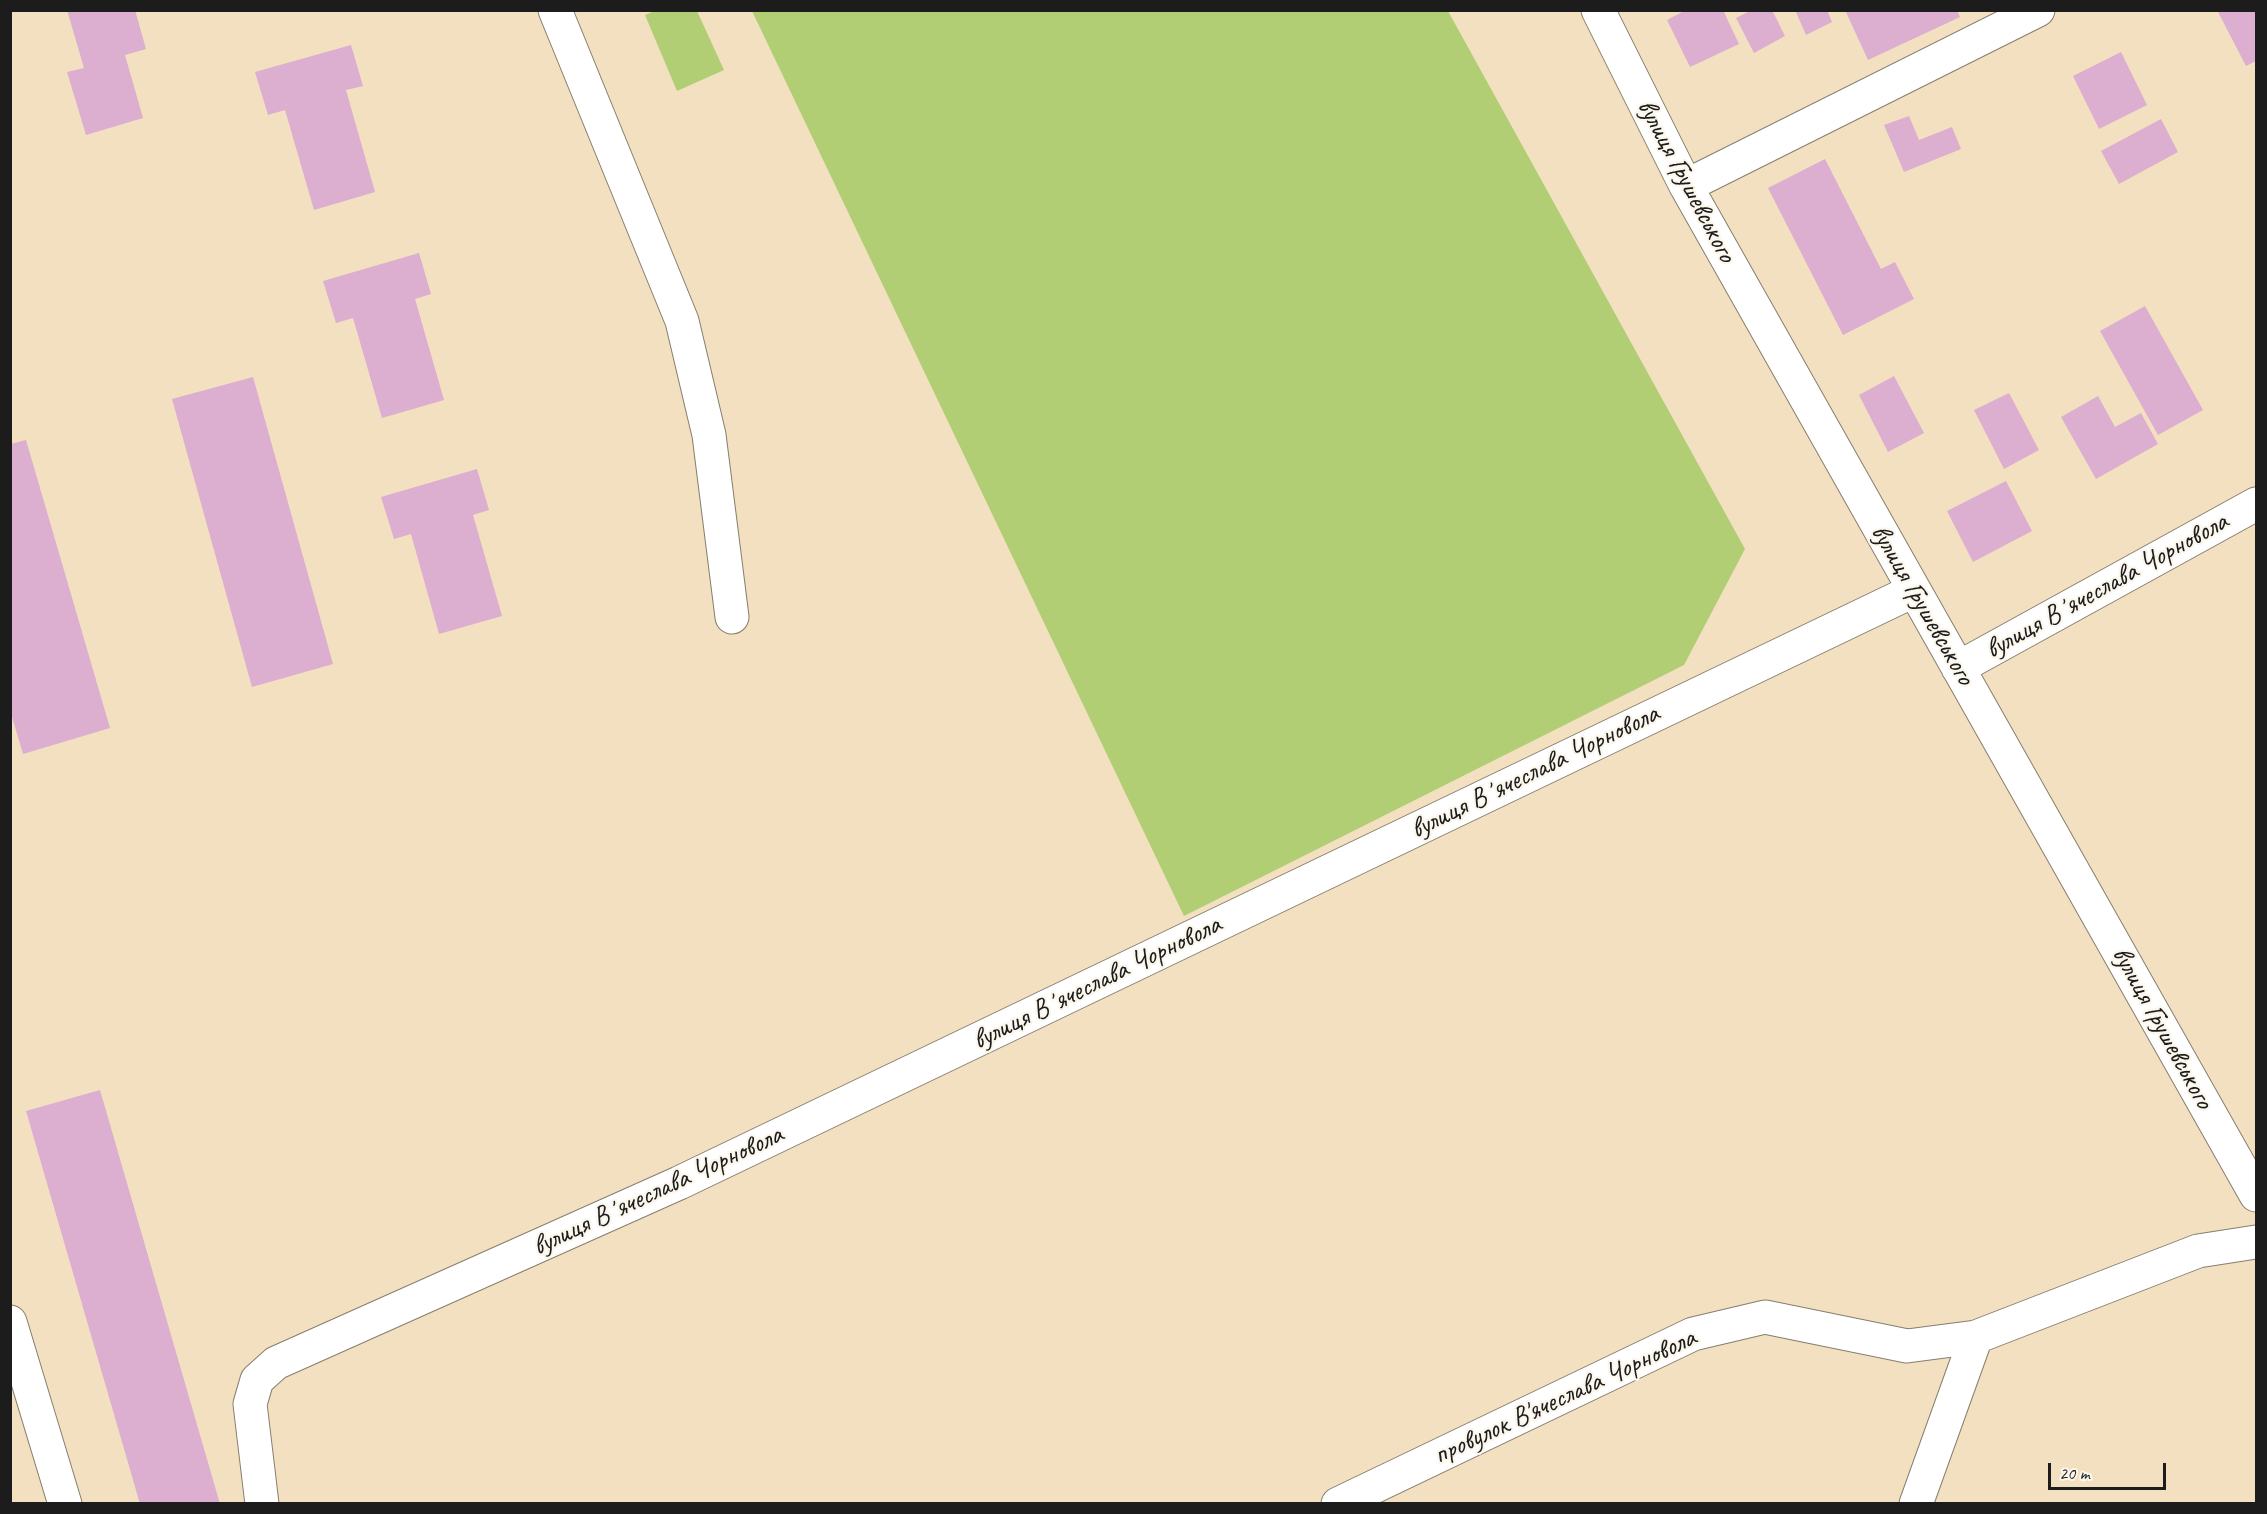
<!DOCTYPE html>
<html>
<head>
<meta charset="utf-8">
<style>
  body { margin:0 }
  #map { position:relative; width:2267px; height:1514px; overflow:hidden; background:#f2e0c1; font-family:Caveat,sans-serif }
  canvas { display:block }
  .frame { position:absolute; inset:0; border:12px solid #1c1c1c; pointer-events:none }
  .scale { position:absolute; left:2048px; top:1463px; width:118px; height:27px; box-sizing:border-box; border:3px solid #1c1c1c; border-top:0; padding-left:8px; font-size:18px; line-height:21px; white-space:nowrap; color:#1c1c1c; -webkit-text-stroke:4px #fbf7ec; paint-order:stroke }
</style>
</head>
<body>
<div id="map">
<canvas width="2267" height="1514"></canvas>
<div class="frame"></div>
<div class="scale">20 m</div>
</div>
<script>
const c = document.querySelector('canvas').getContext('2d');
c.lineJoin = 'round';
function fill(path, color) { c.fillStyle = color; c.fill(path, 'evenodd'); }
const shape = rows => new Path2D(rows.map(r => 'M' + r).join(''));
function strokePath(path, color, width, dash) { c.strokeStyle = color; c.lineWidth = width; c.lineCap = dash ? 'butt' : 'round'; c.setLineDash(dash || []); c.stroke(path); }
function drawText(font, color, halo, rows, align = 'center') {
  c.font = font + ' Caveat,sans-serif'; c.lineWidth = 4.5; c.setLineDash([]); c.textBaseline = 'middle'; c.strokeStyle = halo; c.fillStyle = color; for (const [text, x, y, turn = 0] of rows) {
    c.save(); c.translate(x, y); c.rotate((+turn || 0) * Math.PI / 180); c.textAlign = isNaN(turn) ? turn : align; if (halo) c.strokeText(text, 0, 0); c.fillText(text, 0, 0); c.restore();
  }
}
const green = shape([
  [657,10,697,11,724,70,677,91,645,15],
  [752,11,1448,11,1745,549,1684,665,1184,916]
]);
const building = shape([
  [67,10,135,10,146,49,125,55,143,118,86,135,67,72,84,68],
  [1686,10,1723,10,1739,44,1690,67,1667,20],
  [1752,10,1772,10,1785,36,1754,53,1736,18],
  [1795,10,1827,10,1832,22,1806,35],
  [1845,10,1957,10,1960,17,1868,60],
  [2217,10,2256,10,2256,61,2246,66],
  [351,45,363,86,346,90,375,192,314,210,285,110,268,115,255,72],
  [2121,52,2147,105,2099,129,2073,76],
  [1909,116,1919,140,1952,127,1961,149,1904,172,1884,125],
  [2161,119,2178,152,2119,184,2101,151],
  [1825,159,1881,269,1895,262,1914,299,1843,335,1768,188],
  [419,253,431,294,415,299,444,400,382,418,353,318,336,323,323,281],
  [2145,306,2203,410,2158,435,2100,331],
  [1894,376,1924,433,1888,452,1859,395],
  [253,377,333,664,252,687,172,399],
  [2009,393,2039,450,2004,469,1974,410],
  [2098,396,2115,427,2141,413,2158,444,2096,479,2061,417],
  [26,440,110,728,23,754,10,710,10,444],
  [477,469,489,510,473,515,502,616,439,634,411,534,394,539,381,497],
  [2006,481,2032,531,1973,562,1947,511],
  [100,1090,220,1504,140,1504,26,1111]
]);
const minor = shape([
  [555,10,682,321,709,435,732,617],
  [1598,10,1686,186,2256,1195],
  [1686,186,2038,10],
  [1958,668,2256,504],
  [10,1322,65,1504],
  [262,1504,250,1404,257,1380,276,1363,679,1183,1913,591],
  [1338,1504,1693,1334,1765,1317,1907,1346,1976,1337,2198,1251,2256,1242],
  [1916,1504,1976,1337]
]);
const streetNames = [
  ["вулиця Грушевського",1686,181,62],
  ["вулиця Вʼячеслава Чорновола",2107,586,-29],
  ["вулиця Грушевського",1922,605,60],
  ["вулиця Вʼячеслава Чорновола",1535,772,-26],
  ["вулиця Вʼячеслава Чорновола",1097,983,-26],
  ["вулиця Грушевського",2162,1028,61],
  ["вулиця Вʼячеслава Чорновола",658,1191,-25],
  ["провулок В'ячеслава Чорновола",1565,1397,-25]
];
fill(green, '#b1ce74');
fill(building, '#dcaed0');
strokePath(minor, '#877e6e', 35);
strokePath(minor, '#fff', 33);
drawText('28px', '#1c1c1c', '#fbf7ec', streetNames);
</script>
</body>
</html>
